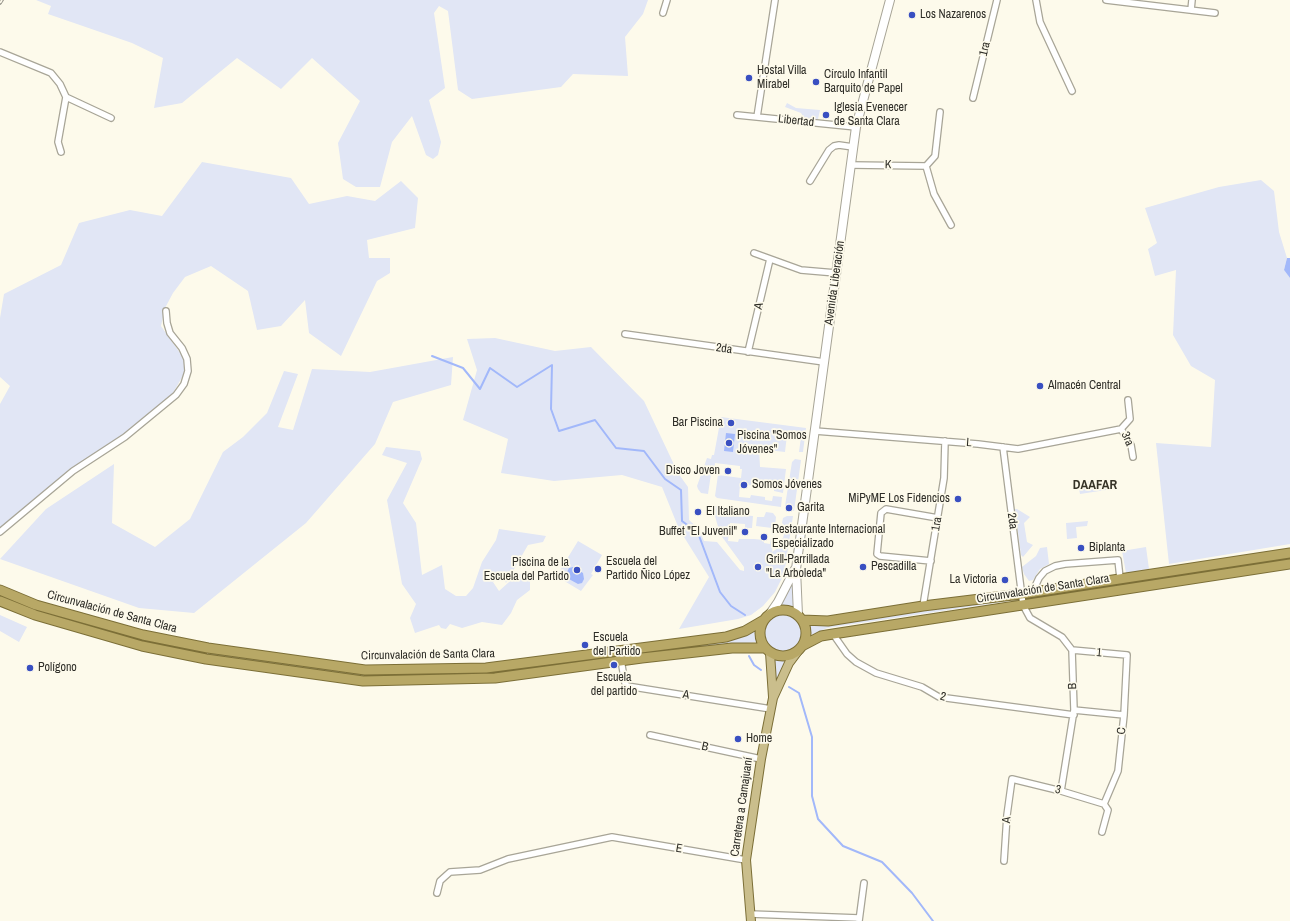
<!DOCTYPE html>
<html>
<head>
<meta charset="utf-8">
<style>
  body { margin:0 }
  canvas { display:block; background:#fdfaeb }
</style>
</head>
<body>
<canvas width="1290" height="921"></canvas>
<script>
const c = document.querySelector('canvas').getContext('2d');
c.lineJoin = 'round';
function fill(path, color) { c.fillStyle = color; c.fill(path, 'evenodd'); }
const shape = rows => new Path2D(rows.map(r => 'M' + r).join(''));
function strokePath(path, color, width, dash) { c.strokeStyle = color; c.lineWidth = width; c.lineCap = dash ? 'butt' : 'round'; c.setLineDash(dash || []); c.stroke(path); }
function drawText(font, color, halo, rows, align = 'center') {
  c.font = font + ' "Archivo Narrow",sans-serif'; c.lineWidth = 3.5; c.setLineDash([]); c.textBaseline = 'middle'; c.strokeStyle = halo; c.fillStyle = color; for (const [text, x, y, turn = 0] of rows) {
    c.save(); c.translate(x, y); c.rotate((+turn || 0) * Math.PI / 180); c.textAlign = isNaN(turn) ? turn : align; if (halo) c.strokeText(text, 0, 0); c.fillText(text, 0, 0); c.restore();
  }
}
const green = shape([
  [36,0,648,0,643,14,625,37,628,76,573,74,561,87,472,99,458,90,448,11,439,6,434,13,445,88,429,100,441,142,438,155,433,159,426,155,412,116,392,142,380,187,356,187,343,179,338,143,360,101,312,58,281,89,237,58,182,103,154,108,163,58,132,43,48,14,51,6],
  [787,103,796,108,820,110,818,119,804,118,801,113,785,107],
  [202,162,291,178,309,204,347,196,375,201,401,181,418,198,415,228,367,240,369,258,390,258,390,273,377,281,341,356,309,333,305,300,281,326,257,330,248,291,211,266,185,277,173,293,165,308,161,326,185,360,185,372,173,393,165,402,0,529,0,404,10,386,0,377,0,318,4,294,61,265,79,223,130,210,162,216],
  [1261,180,1274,191,1279,232,1287,258,1284,270,1290,278,1290,544,1169,564,1156,443,1211,447,1215,380,1191,366,1173,335,1176,270,1155,276,1148,249,1157,243,1145,208,1219,187],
  [495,338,555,351,591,347,644,401,678,473,688,487,689,520,699,529,704,541,717,542,740,570,744,571,744,567,720,534,715,516,715,506,739,509,741,515,753,516,752,528,745,528,745,524,730,523,728,541,738,542,739,539,754,539,764,540,764,543,770,544,771,538,774,539,772,552,778,548,779,541,783,538,786,527,782,523,783,518,787,516,793,516,784,574,775,592,763,606,751,615,738,619,679,629,709,577,679,529,662,487,622,475,554,481,501,473,508,439,463,420,477,370,467,339],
  [453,357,451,385,393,402,375,444,306,523,194,613,139,608,0,559,46,509,114,464,112,523,155,547,190,519,223,452,243,437,267,413,284,371,298,374,278,427,293,430,312,369,370,372],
  [721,417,806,428,803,452,799,452,801,437,797,436,798,431,793,430,792,436,787,435,785,452,759,449,760,467,786,469,783,493,774,491,774,488,765,487,764,489,756,488,756,486,740,484,739,497,750,498,751,495,765,497,765,500,772,501,773,496,782,497,781,507,717,498,715,496,718,475,741,478,742,469,740,469,740,466,715,463,714,474,711,474,708,494,701,493,698,489,697,486,707,458,711,459,712,455,714,455],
  [386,447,420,451,422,459,403,503,416,523,422,575,442,565,445,589,456,596,466,596,473,588,482,562,496,540,499,529,546,536,543,542,528,545,506,583,502,576,493,582,499,591,518,574,535,573,530,580,530,590,517,600,511,613,502,625,482,622,462,628,450,624,446,629,441,628,439,625,415,633,410,618,416,604,402,584,387,500,407,463,382,455],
  [795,459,801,460,794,511,785,506,792,462],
  [1105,479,1106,490,1080,494,1078,483],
  [1015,509,1017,509,1030,517,1024,523,1027,542,1033,545,1023,557,1021,555],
  [766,512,773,513,776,517,774,535,771,534,772,528,756,526,757,517,764,517],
  [1088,521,1087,526,1076,527,1077,538,1067,539,1066,523],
  [578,541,602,555,591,574,593,575,581,591,561,579,559,572],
  [1047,547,1049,564,1040,569,1033,580,1029,581,1024,574,1022,567,1036,556,1040,548],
  [1146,547,1149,569,1126,573,1122,551],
  [1290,556,1290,559,1037,596],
  [794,579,796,607,780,605],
  [1009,599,1009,601,827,628,811,635,810,623,827,625],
  '764 633a19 19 0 1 1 38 0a19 19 0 1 1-38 0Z',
  [0,615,27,627,19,642,0,631],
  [755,631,756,642,656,652,656,649,726,640],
  [773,659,787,661,775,685]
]);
const water = shape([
  [1287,258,1290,258,1290,278,1284,270],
  [726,433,735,434,733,452,724,451],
  [573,567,583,573,584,579,582,583,578,584,567,578,566,574,569,568]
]);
const stream = shape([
  [432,356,463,368,480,389,490,368,517,387,552,365,551,409,559,431,595,420,616,448,644,451,665,479,681,490,682,521,698,533,720,592,731,606,745,615],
  [749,656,754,665,761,670],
  [789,687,799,693,812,737,812,796,818,819,843,846,882,862,912,893,933,921]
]);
const minor = shape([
  [1036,0,1040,22,1072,91],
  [1106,0,1215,13],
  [1191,10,1192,0],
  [663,13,667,0],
  [0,52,51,73,60,84,66,97,111,118],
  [973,98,997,0],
  [940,112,935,156,926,166,934,194,951,225],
  [737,115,856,127],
  [757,117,775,0],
  [61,152,58,142,66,97],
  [851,165,926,166],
  [810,181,829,150,834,146,839,145,853,147],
  [754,253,801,270,836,273],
  [625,334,824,362],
  [748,352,770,259],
  [1128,400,1130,419,1121,429,1131,445,1133,457],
  [815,431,978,444,1018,449,1121,429],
  [1003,447,1023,605,1030,618,1062,637,1072,650,1074,710,1061,791],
  [0,532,73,471,125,437,176,395,184,384,188,371,187,359,182,348,170,333,167,323,166,311],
  [931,561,880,556,877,554,881,513,886,509,938,518],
  [1032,593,1039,578,1045,571,1055,566,1065,564,1118,560,1120,578],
  [923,606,944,478,945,441],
  [833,634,847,654,856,662,876,673,922,687,939,697,1074,715],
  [1072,650,1127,655,1124,715,1118,771,1104,804],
  [621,660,625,683,627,686,771,709],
  [1074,710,1124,715],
  [650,735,761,759],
  [1102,832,1108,810,1104,804],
  [1004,861,1007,815,1012,779,1061,791,1104,804],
  [437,893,440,881,450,872,480,870,508,859,612,837,746,860],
  [750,914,859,918],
  [859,921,864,883]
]);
const secondary = shape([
  [769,615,778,602,795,569],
  [798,615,796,569,856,127,890,0]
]);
const primary = shape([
  [770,653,773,697],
  [751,921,746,860,761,759,773,698,789,663,798,651]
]);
const trunk = shape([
  [0,590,36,605,143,635,208,648,365,670,486,668,726,637,745,631,764,620],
  [0,601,35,615,142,646,206,659,363,681,495,678,642,658,732,648,764,648],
  '760 633a23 23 0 1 1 46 0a23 23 0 1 1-46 0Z',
  [802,620,828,621,923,606,1021,594,1290,553],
  [802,646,821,636,833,634,1290,564]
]);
const rail = shape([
  [0,3,2,0]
]);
const markers = [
  [912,15,4,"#394fc1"],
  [749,78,4,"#394fc1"],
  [816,82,4,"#394fc1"],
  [826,115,4,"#394fc1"],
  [1040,386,4,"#394fc1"],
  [731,423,4,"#394fc1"],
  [729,443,4,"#394fc1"],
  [728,471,4,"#394fc1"],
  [744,485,4,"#394fc1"],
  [958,499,4,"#394fc1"],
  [789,508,4,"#394fc1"],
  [698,512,4,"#394fc1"],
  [745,532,4,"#394fc1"],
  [764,537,4,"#394fc1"],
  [1081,548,4,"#394fc1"],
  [758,567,4,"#394fc1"],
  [863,567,4,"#394fc1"],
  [598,569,4,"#394fc1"],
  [577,570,4,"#394fc1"],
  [1005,580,4,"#394fc1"],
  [585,645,4,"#394fc1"],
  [614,665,4,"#394fc1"],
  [30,668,4,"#394fc1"],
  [738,739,4,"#394fc1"]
];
const poiNames = [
  ["Los Nazarenos",920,15],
  ["Hostal Villa",757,71],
  ["Mirabel",757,85],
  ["Círculo Infantil",824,75],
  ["Barquito de Papel",824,89],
  ["Iglesia Evenecer",834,108],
  ["de Santa Clara",834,122],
  ["Almacén Central",1048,386],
  ["Bar Piscina",723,423,"right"],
  ["Piscina \"Somos",737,436],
  ["Jóvenes\"",737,450],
  ["Disco Joven",720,471,"right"],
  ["Somos Jóvenes",752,485],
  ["MiPyME Los Fidencios",950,499,"right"],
  ["Garita",797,508],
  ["El Italiano",706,512],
  ["Restaurante Internacional",772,530],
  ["Especializado",772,544],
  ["Buffet \"El Juvenil\"",737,532,"right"],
  ["Biplanta",1089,548],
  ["Grill-Parrillada",766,560],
  ["\"La Arboleda\"",766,574],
  ["Escuela del",606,562],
  ["Partido Ñico López",606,576],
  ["Piscina de la",569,563,"right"],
  ["Escuela del Partido",569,577,"right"],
  ["Pescadilla",871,567],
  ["La Victoria",997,580,"right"],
  ["Escuela",593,638],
  ["del Partido",593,652],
  ["Polígono",38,668],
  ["Escuela",614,678,"center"],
  ["del partido",614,692,"center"],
  ["Home",746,739]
];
const streetNames = [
  ["1ra",985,49,-76],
  ["Libertad",796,121,6],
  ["K",888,165,1],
  ["Avenida Liberación",835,283,-82],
  ["A",759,306,-77],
  ["2da",724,349,8],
  ["3ra",1127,439,66],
  ["L",969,443,4],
  ["2da",1012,521,83],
  ["1ra",937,524,-81],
  ["Circunvalación de Santa Clara",1043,589,-9],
  ["Circunvalación de Santa Clara",112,612,15],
  ["1",1099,653,5],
  ["Circunvalación de Santa Clara",428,655,-1],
  ["B",1073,686,-92],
  ["A",686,695,9],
  ["2",943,697,14],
  ["C",1122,731,-84],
  ["B",705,747,12],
  ["3",1058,790,14],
  ["Carretera a Camajuaní",742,807,-82],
  ["A",1007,820,-86],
  ["E",679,849,10]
];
const neighbourhoodNames = [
  ["DAAFAR",1095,486]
];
fill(green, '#e1e6f5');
fill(water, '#a2b8fa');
strokePath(stream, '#a2b8fa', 2);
strokePath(minor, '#a8a597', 8);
strokePath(secondary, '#a8a597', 10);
strokePath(primary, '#7c6f37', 10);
strokePath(trunk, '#7c6f37', 11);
strokePath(minor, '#fff', 5.5);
strokePath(secondary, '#fff', 8);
strokePath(primary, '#cabe8c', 8);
strokePath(trunk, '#b8a866', 9);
strokePath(rail, '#8c8a80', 3.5);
strokePath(rail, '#fdfaeb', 2, [6]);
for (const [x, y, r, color] of markers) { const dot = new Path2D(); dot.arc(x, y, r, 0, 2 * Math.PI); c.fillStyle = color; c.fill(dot); strokePath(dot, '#fdfaeb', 1.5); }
drawText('12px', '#2e2d27', '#fdfaeb', poiNames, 'left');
drawText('12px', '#2e2d27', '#fdfaeb', streetNames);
drawText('bold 13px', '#363327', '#fdfaeb', neighbourhoodNames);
</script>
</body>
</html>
